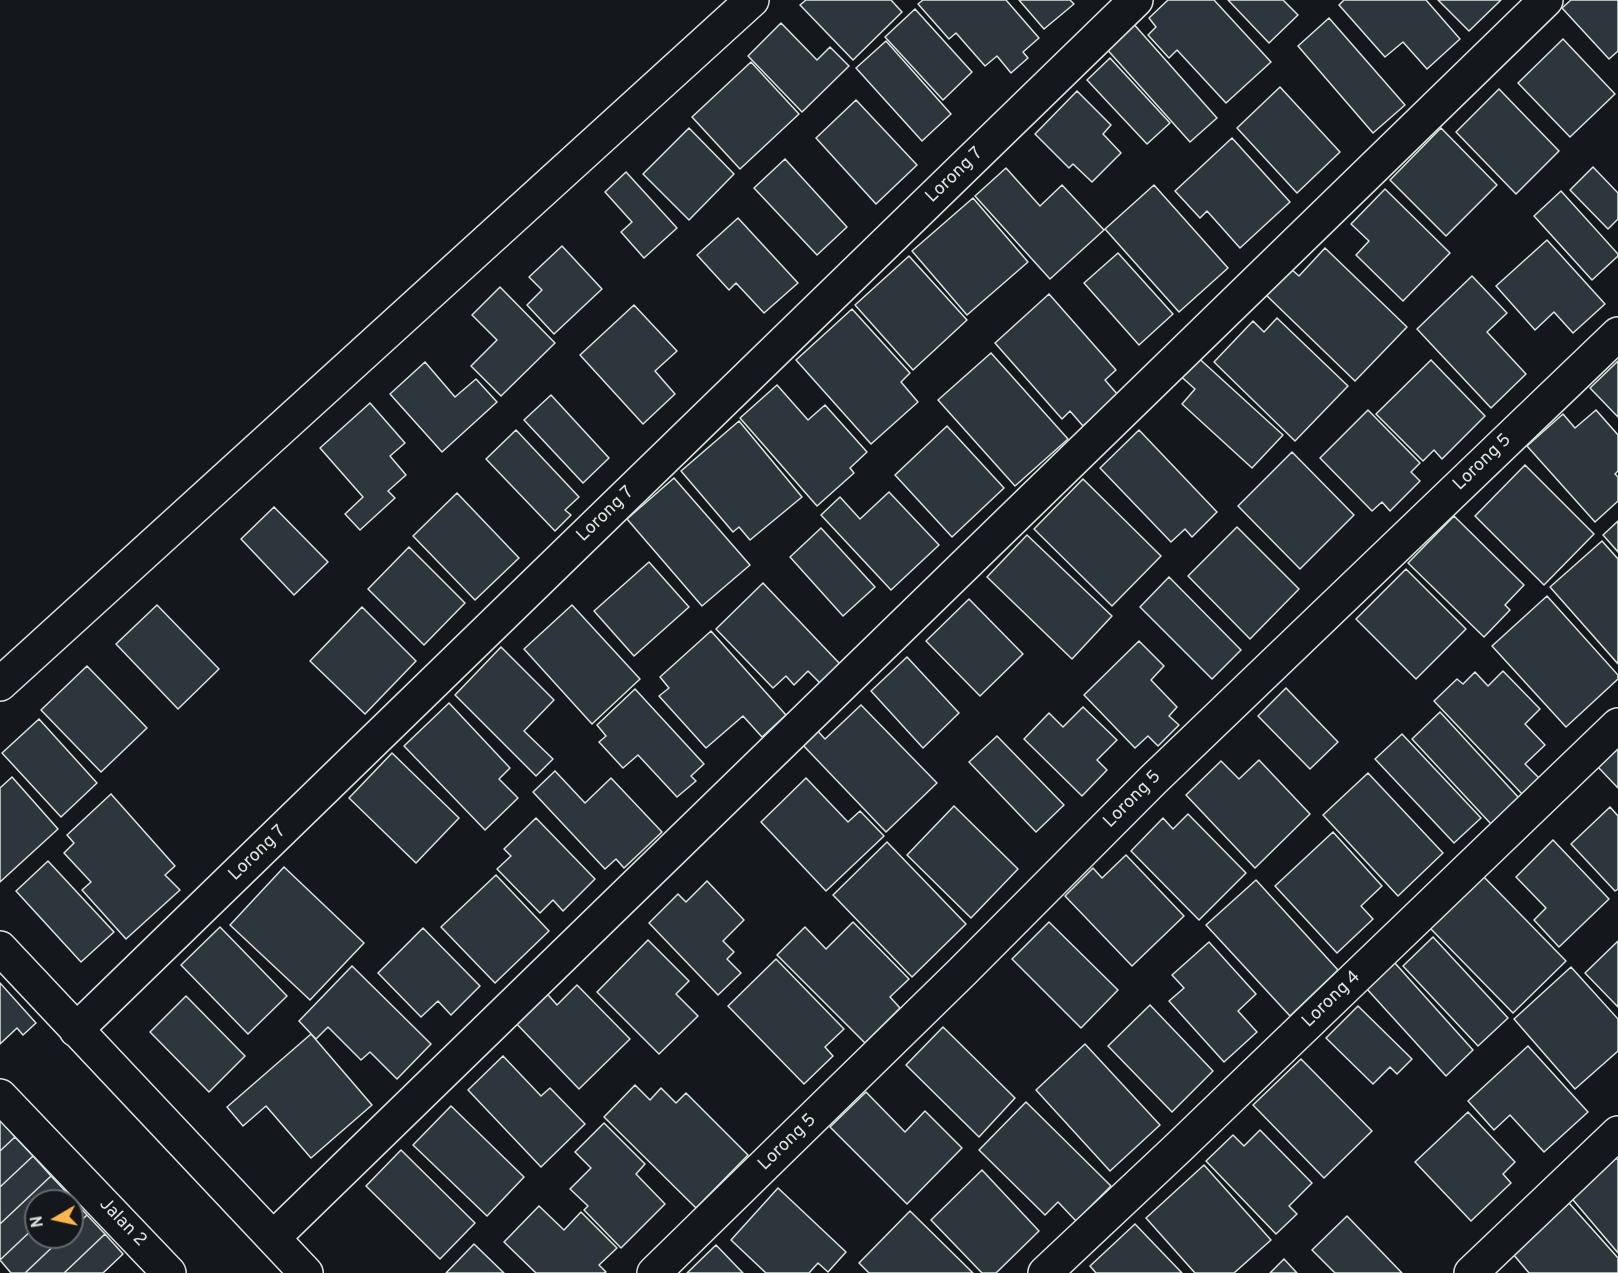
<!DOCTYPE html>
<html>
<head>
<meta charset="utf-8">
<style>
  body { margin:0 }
  #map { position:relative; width:1618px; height:1273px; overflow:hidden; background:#14181c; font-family:Overpass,sans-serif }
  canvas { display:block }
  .north { position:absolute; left:24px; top:1189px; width:60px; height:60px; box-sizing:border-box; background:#14181c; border:2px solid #626a69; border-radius:50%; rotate:261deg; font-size:16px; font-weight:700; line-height:24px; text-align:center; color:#d8e6dc }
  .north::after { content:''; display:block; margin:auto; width:21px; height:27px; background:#ffb74d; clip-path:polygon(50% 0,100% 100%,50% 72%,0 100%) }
</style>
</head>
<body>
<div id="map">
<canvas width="1618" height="1273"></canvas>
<div class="north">N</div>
</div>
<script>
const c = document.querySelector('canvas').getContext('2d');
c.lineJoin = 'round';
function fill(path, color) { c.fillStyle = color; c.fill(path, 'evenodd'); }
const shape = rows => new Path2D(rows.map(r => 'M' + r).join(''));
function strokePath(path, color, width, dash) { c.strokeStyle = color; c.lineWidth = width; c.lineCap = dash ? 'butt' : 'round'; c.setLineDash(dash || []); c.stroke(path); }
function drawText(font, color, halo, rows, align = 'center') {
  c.font = font + ' Overpass,sans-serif'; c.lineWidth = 4.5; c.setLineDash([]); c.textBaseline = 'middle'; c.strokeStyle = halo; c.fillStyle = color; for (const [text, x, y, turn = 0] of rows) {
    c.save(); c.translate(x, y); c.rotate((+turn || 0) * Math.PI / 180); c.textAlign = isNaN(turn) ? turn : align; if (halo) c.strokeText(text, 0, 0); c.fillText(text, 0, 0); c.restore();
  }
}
const building = shape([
  [806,0,891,0,902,12,853,60,800,5,806,0],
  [923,0,1006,0,1039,38,1023,52,1028,58,1011,73,997,56,985,66,956,33,949,39,918,4,923,0],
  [1019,0,1070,0,1074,4,1044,29,1019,0],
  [1168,0,1214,0,1271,62,1226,103,1177,50,1169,58,1148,35,1156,27,1149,18,1168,0],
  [1228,0,1283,0,1298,15,1269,43,1228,0],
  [1344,0,1426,0,1460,39,1427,69,1403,42,1385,57,1339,5,1344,0],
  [1438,0,1501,0,1469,31,1438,0],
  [1571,0,1618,0,1618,51,1609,59,1562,8,1571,0],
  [915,9,972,72,943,100,885,37,915,9],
  [1329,18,1405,105,1373,133,1298,46,1329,18],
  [1131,21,1217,118,1190,142,1104,46,1131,21],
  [781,23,817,60,830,47,849,66,802,112,748,56,781,23],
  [1563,39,1615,94,1570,137,1518,83,1563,39],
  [886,41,951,114,922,141,856,68,886,41],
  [1110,58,1170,123,1147,144,1087,80,1110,58],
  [751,62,799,114,740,169,692,117,751,62],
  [1280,87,1340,152,1297,193,1237,128,1280,87],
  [1499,89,1559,151,1516,194,1456,132,1499,89],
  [1077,91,1111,125,1103,134,1121,153,1092,182,1073,164,1069,168,1035,134,1077,91],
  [856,100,917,165,876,204,816,138,856,100],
  [689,128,734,174,689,220,643,174,689,128],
  [1441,128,1497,185,1446,236,1390,180,1441,128],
  [1232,138,1290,202,1240,248,1207,211,1200,218,1175,191,1232,138],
  [785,159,847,227,817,255,754,188,785,159],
  [1593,167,1618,193,1618,219,1608,229,1570,190,1593,167],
  [1006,168,1040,206,1062,185,1104,230,1050,279,975,196,1006,168],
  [626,172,677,228,644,258,621,232,632,222,605,192,626,172],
  [1154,185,1228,268,1179,312,1105,229,1154,185],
  [1385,189,1450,253,1403,301,1356,255,1369,241,1351,224,1385,189],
  [1561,191,1618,254,1618,256,1592,280,1534,216,1561,191],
  [973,198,1028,262,967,315,912,251,973,198],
  [738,218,798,283,764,313,736,283,729,290,697,255,738,218],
  [1547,240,1605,304,1573,333,1554,312,1535,330,1496,286,1547,240],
  [562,246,602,289,554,334,527,305,542,290,529,277,562,246],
  [1325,248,1407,327,1355,381,1265,294,1290,268,1299,276,1325,248],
  [1118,253,1173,314,1139,345,1084,283,1118,253],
  [909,256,967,320,913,370,855,305,909,256],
  [1472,276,1507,313,1487,332,1526,374,1491,408,1417,329,1472,276],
  [500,287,555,343,501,396,471,366,497,340,472,315,500,287],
  [1049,294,1116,370,1105,380,1118,395,1083,426,1070,411,1062,419,995,343,1049,294],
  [634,305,677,351,655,371,675,394,643,424,580,355,634,305],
  [852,309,910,373,901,382,918,402,871,444,796,360,852,309],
  [1277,318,1348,386,1295,441,1214,362,1253,321,1264,332,1277,318],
  [991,353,1068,439,1015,486,938,400,991,353],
  [1193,353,1283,435,1252,468,1182,404,1195,389,1176,372,1193,353],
  [1431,360,1485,416,1442,459,1434,450,1423,461,1376,414,1431,360],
  [1618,361,1618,417,1590,388,1618,361],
  [425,362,455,397,476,379,497,402,442,452,390,394,425,362],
  [777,385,808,420,825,405,867,452,850,468,854,473,817,506,740,418,777,385],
  [551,395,609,458,583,483,524,420,551,395],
  [370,403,405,443,390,456,406,475,388,491,395,498,360,530,345,514,363,497,320,448,370,403],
  [1368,410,1420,463,1411,472,1420,481,1390,511,1382,502,1372,511,1320,458,1368,410],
  [1596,410,1618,435,1618,471,1615,474,1618,477,1618,501,1595,522,1527,446,1563,414,1575,428,1596,410],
  [739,421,802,497,750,540,739,527,733,532,681,471,739,421],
  [947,426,1004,488,952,537,895,475,947,426],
  [516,430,579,497,565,510,571,515,555,531,486,459,516,430],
  [1139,430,1217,512,1192,537,1185,529,1171,542,1100,468,1139,430],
  [1292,452,1354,515,1300,569,1238,506,1292,452],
  [1525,465,1594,534,1544,585,1475,516,1525,465],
  [674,478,750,565,702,606,627,519,674,478],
  [1083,479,1161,556,1112,606,1034,529,1083,479],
  [889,492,939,545,891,590,821,515,840,497,860,519,889,492],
  [457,493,519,558,475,600,413,536,457,493],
  [274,507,328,562,294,595,241,539,274,507],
  [1454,516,1524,585,1505,605,1510,610,1484,637,1408,563,1454,516],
  [1618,521,1618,552,1603,535,1618,521],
  [1237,527,1299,589,1250,639,1188,576,1237,527],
  [821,528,875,587,843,616,790,557,821,528],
  [1027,535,1112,616,1072,659,987,577,1027,535],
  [1602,541,1618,559,1618,664,1550,587,1602,541],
  [409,547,465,603,424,645,368,589,409,547],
  [649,562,689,607,634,656,594,611,649,562],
  [1406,569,1466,629,1416,679,1356,619,1406,569],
  [1169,577,1241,650,1212,679,1140,607,1169,577],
  [763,583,840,664,820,683,808,671,794,685,786,676,773,688,716,629,763,583],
  [1547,596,1618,675,1618,679,1566,727,1492,646,1547,596],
  [969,599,1023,654,980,696,926,641,969,599],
  [157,605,219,669,178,709,116,644,157,605],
  [572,605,640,679,592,724,524,649,572,605],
  [362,607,416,661,365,714,310,661,362,607],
  [711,631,786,715,762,737,743,716,706,748,659,696,669,688,660,677,711,631],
  [1139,641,1164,666,1151,680,1177,707,1169,716,1179,725,1158,746,1148,736,1135,748,1084,695,1139,641],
  [501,647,554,700,524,731,553,759,536,776,455,695,501,647],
  [907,657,959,713,923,748,871,691,907,657],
  [87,666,147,728,101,772,41,710,87,666],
  [1503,671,1540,709,1525,724,1545,745,1525,764,1540,779,1523,795,1434,701,1457,679,1463,684,1475,672,1488,686,1503,671],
  [1286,688,1338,742,1310,769,1258,716,1286,688],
  [635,689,704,764,691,776,696,781,677,797,638,755,623,768,599,742,606,736,597,725,635,689],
  [449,703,510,768,499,779,518,798,485,830,404,746,449,703],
  [861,705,937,783,886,832,800,742,815,728,825,739,861,705],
  [1083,707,1117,740,1097,760,1107,770,1082,796,1024,739,1049,713,1063,727,1083,707],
  [1440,712,1519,798,1491,824,1412,739,1440,712],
  [39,719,97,783,61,817,2,753,39,719],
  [1402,734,1481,818,1454,843,1375,759,1402,734],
  [997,736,1064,805,1036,832,969,762,997,736],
  [1618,748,1618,788,1598,767,1618,748],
  [392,753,459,818,416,863,349,798,392,753],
  [1259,760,1310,814,1255,868,1186,795,1221,761,1239,779,1259,760],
  [555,771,585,803,611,778,662,832,624,868,616,859,605,869,533,792,555,771],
  [1368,773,1443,853,1398,896,1323,815,1368,773],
  [12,777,58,829,0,882,0,788,12,777],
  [806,778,848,822,860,811,884,836,826,891,761,822,806,778],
  [111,794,175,866,165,875,180,890,126,939,82,890,91,882,64,853,74,843,67,835,111,794],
  [954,806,1018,869,971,918,907,855,954,806],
  [1610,807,1618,816,1618,889,1615,891,1571,844,1610,807],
  [1188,814,1246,873,1199,920,1131,851,1163,818,1173,829,1188,814],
  [536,818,595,879,563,911,553,900,540,913,497,869,511,856,504,849,536,818],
  [1333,832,1382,886,1361,906,1373,919,1337,953,1275,886,1333,832],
  [1553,840,1609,899,1559,947,1534,920,1546,908,1516,877,1553,840],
  [887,842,966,924,912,977,833,895,887,842],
  [1126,855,1184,916,1132,966,1065,896,1093,868,1102,878,1126,855],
  [48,861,114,932,81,962,16,891,48,861],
  [284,867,364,943,310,1000,230,925,284,867],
  [496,875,549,931,495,983,441,927,496,875],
  [1482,875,1566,961,1513,1013,1429,927,1482,875],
  [1256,880,1338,970,1290,1016,1206,925,1256,880],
  [707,881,744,920,723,941,734,952,727,959,741,973,718,995,649,923,678,894,686,902,707,881],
  [853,922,909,979,890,997,900,1008,865,1043,777,955,805,927,826,949,853,922],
  [1049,922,1118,990,1081,1028,1012,959,1049,922],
  [220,927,287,996,248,1034,181,965,220,927],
  [423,928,480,986,451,1015,438,1001,421,1017,378,973,423,928],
  [1433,937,1508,1018,1478,1046,1403,966,1433,937],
  [648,940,689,981,676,994,698,1016,659,1054,597,992,648,940],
  [1618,941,1618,1007,1585,973,1618,941],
  [1209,942,1256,994,1238,1011,1257,1032,1224,1062,1169,1001,1184,988,1172,975,1209,942],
  [776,959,844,1029,825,1047,833,1056,804,1084,728,1006,776,959],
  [1394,962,1473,1050,1446,1076,1366,988,1394,962],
  [352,966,431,1044,397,1079,370,1052,361,1060,328,1027,316,1039,299,1021,352,966],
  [1571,967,1618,1019,1618,1051,1575,1089,1514,1019,1571,967],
  [0,983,36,1023,23,1035,17,1028,0,1044,0,983],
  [577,985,630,1039,579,1089,512,1019,543,989,557,1005,577,985],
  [186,996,245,1056,209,1092,150,1032,186,996],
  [1150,1005,1213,1071,1172,1112,1108,1046,1150,1005],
  [1358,1006,1412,1059,1397,1074,1390,1067,1373,1084,1326,1038,1358,1006],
  [943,1027,1015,1098,979,1137,906,1065,943,1027],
  [311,1034,372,1105,311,1158,266,1106,243,1126,227,1107,311,1034],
  [1085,1044,1160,1125,1110,1171,1036,1090,1085,1044],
  [1528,1046,1588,1112,1544,1152,1510,1115,1494,1130,1468,1101,1528,1046],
  [503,1056,541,1096,550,1088,585,1124,541,1167,468,1090,503,1056],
  [1301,1059,1372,1131,1324,1178,1253,1105,1301,1059],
  [635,1085,650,1100,661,1088,676,1103,686,1093,748,1155,696,1208,604,1117,635,1085],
  [866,1092,905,1132,925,1111,962,1148,907,1204,830,1127,866,1092],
  [1026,1102,1111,1186,1076,1221,1058,1202,1045,1215,979,1150,1026,1102],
  [451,1106,524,1177,487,1216,413,1145,451,1106],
  [1468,1112,1515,1162,1503,1174,1511,1183,1471,1221,1415,1162,1468,1112],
  [0,1120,15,1137,0,1151,0,1120],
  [604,1123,645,1164,636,1174,665,1204,621,1248,584,1210,588,1206,570,1189,591,1168,575,1152,604,1123],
  [1260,1130,1312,1183,1289,1206,1297,1214,1276,1234,1206,1161,1233,1135,1244,1146,1260,1130],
  [15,1137,33,1156,0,1187,0,1151,15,1137],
  [401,1150,475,1223,440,1259,366,1186,401,1150],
  [1613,1155,1618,1160,1618,1253,1568,1194,1613,1155],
  [33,1156,51,1176,0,1224,0,1187,33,1156],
  [1204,1165,1271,1240,1234,1273,1195,1273,1146,1218,1204,1165],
  [982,1170,1039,1231,996,1273,982,1273,931,1220,982,1170],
  [51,1176,69,1195,63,1201,36,1201,36,1226,0,1260,0,1224,51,1176],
  [778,1188,846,1252,828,1272,818,1263,809,1273,766,1273,731,1240,778,1188],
  [69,1195,87,1215,72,1229,72,1201,63,1201,69,1195],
  [1569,1203,1618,1258,1618,1273,1529,1273,1513,1254,1569,1203],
  [539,1206,564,1230,581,1212,617,1248,599,1265,606,1272,604,1273,536,1273,504,1242,539,1206],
  [910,1211,973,1273,869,1273,859,1263,910,1211],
  [87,1215,105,1234,64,1273,25,1273,63,1237,72,1237,72,1229,87,1215],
  [1347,1216,1402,1273,1335,1273,1312,1250,1347,1216],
  [1135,1224,1182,1273,1096,1273,1090,1266,1135,1224],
  [36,1226,36,1237,63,1237,25,1273,11,1273,0,1260,36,1226],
  [105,1234,123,1254,103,1273,64,1273,105,1234],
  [474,1244,504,1273,446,1273,474,1244],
  [716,1245,743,1273,687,1273,716,1245],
  [1284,1259,1297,1273,1270,1273,1284,1259]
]);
const minor = shape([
  [0,684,752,0],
  [0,948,306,1273],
  [76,1030,1136,0],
  [0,1096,169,1273],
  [274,1237,1546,0],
  [654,1273,962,972,1153,780,1618,334],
  [1045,1273,1178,1148,1618,725],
  [1471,1273,1618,1133]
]);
const streetNames = [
  ["Lorong 7",955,176,-44],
  ["Lorong 5",1483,463,-44],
  ["Lorong 7",606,515,-44],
  ["Lorong 5",1133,800,-45],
  ["Lorong 7",258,854,-44],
  ["Lorong 4",1332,1000,-44],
  ["Lorong 5",788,1143,-44],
  ["Jalan 2",122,1223,46]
];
fill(building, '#2c363c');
strokePath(building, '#d8e6dc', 1.5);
strokePath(minor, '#d8e6dc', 36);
strokePath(minor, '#14181c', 33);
drawText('18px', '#d8e6dc', '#14181c', streetNames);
</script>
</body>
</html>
